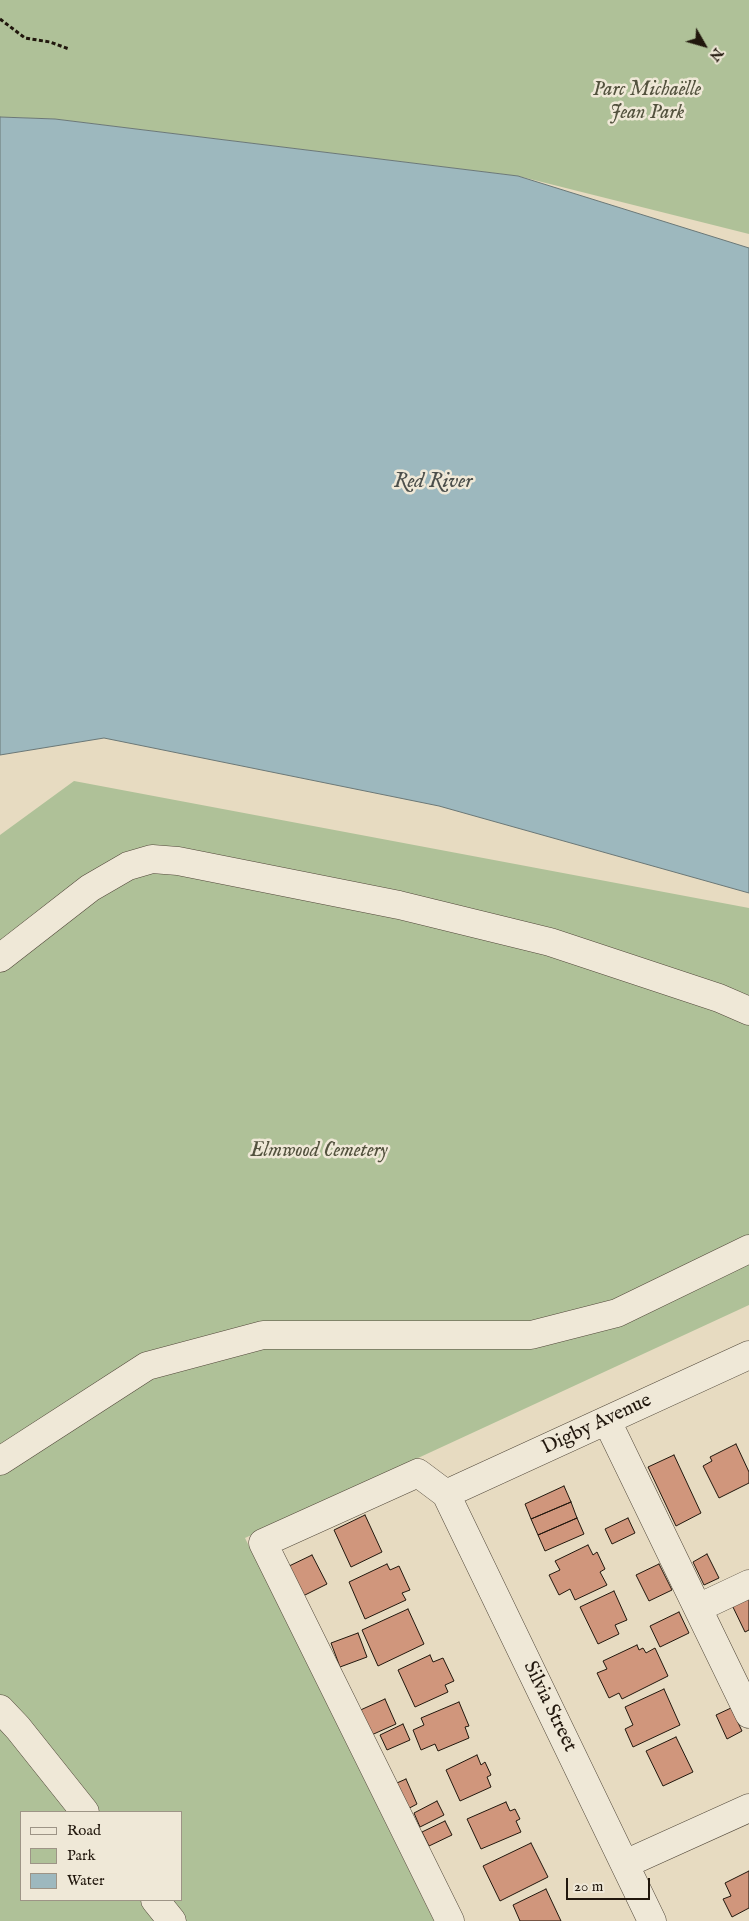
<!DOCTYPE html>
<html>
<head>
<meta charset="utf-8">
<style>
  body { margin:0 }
  #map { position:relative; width:749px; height:1921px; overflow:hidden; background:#e7dbc1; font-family:"IM FELL English",serif }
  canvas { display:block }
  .legend { position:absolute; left:20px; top:1811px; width:162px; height:90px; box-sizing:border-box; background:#efe8d7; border:1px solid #9d9486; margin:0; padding:6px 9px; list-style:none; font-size:15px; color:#21170d }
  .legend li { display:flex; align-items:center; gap:10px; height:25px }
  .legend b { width:25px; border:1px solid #9d9486 }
  .north { position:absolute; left:679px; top:20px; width:50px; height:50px; -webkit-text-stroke:4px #efe8d7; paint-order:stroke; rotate:128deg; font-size:14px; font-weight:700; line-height:20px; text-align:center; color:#21170d }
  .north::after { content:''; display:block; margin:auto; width:18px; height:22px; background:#21170d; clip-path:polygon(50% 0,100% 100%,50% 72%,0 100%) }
  .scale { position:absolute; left:566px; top:1878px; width:84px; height:22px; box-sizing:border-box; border:2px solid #21170d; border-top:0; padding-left:6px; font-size:15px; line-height:18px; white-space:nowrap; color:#21170d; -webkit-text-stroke:4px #efe8d7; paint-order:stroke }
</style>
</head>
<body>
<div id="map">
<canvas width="749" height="1921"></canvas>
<ul class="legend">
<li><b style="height:6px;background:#efe8d7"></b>Road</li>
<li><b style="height:14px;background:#afc198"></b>Park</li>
<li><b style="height:14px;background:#9db8be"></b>Water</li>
</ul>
<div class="north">N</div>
<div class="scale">20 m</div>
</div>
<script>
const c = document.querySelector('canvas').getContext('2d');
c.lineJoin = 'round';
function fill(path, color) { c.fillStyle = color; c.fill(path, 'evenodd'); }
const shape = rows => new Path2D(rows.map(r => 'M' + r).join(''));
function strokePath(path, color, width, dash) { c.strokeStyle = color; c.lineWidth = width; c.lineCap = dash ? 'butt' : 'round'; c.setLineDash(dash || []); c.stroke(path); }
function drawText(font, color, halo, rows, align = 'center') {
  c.font = font + ' "IM FELL English",serif'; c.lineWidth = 5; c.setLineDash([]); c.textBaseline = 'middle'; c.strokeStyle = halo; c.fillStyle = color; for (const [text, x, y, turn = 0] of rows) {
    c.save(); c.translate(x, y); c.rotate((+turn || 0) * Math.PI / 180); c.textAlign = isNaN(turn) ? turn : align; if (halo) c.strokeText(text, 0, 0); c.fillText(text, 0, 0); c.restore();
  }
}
const green = shape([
  [0,0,749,0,749,234,518,176,55,119,0,117],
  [74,781,749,908,749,1305,245,1538,434,1921,0,1921,0,835],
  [21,1812,181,1812,181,1900,21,1900]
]);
const water = shape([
  [0,117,55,119,518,176,749,248,749,893,439,806,104,738,0,755,0,117]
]);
const building = shape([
  [736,1444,749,1472,749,1483,719,1498,703,1466,712,1461,710,1457,736,1444],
  [674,1455,701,1513,676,1526,648,1467,674,1455],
  [564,1486,571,1502,531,1519,525,1504,564,1486],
  [571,1502,577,1518,538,1535,531,1519,571,1502],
  [365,1515,382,1552,351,1567,334,1530,365,1515],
  [577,1518,584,1534,545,1551,538,1535,577,1518],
  [628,1518,635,1533,612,1544,605,1529,628,1518],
  [588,1545,593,1555,597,1552,605,1569,600,1572,607,1585,575,1600,570,1589,559,1595,549,1575,560,1570,555,1561,588,1545],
  [707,1554,719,1578,704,1585,693,1562,707,1554],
  [312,1555,327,1584,299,1598,285,1568,312,1555],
  [387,1564,390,1570,399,1566,410,1590,402,1593,406,1600,365,1619,349,1582,387,1564],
  [659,1564,672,1590,649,1601,636,1575,659,1564],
  [614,1591,627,1620,615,1625,619,1634,598,1644,580,1607,614,1591],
  [749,1595,749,1630,745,1632,731,1603,749,1595],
  [408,1609,424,1644,378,1666,362,1630,408,1609],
  [679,1612,689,1633,660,1647,650,1626,679,1612],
  [358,1633,367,1657,340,1667,331,1643,358,1633],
  [637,1645,639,1650,643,1648,646,1653,655,1648,668,1676,622,1699,619,1693,609,1698,597,1673,607,1669,603,1661,637,1645],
  [430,1655,433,1662,443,1658,454,1681,445,1685,448,1692,415,1707,398,1670,430,1655],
  [664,1689,680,1725,633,1747,625,1729,633,1725,625,1707,664,1689],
  [385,1699,396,1724,367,1737,356,1712,385,1699],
  [459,1702,469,1726,465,1727,469,1738,438,1751,435,1744,421,1750,413,1730,424,1725,421,1718,459,1702],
  [731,1708,742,1731,727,1739,716,1715,731,1708],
  [403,1724,410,1740,387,1750,380,1735,403,1724],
  [676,1737,693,1772,663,1786,646,1751,676,1737],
  [477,1755,481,1765,485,1762,491,1775,487,1777,491,1787,460,1801,446,1770,477,1755],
  [406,1779,417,1804,402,1812,390,1786,406,1779],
  [437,1801,444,1815,420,1827,414,1813,437,1801],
  [506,1802,510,1811,515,1809,520,1819,516,1821,521,1832,481,1849,467,1819,506,1802],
  [445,1821,452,1835,429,1846,422,1832,445,1821],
  [531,1843,548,1877,500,1901,483,1866,531,1843],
  [749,1871,749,1908,732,1917,723,1899,731,1896,725,1883,749,1871],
  [546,1889,561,1921,520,1921,513,1905,546,1889]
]);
const path = shape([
  [0,19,25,38,50,42,69,49]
]);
const minor = shape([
  [0,958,90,888,128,866,152,859,178,861,399,905,550,942,719,998,749,1011],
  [607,1421,749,1714],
  [0,1461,147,1366,263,1335,531,1335,617,1313,749,1249],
  [446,1494,749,1355],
  [698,1608,749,1584],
  [0,1709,18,1728,85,1812],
  [625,1864,749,1808],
  [155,1900,172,1921],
  [450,1921,263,1543,418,1473,446,1494,652,1921]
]);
const parkNames = [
  ["Parc Michaëlle",647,91],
  ["Jean Park",647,114],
  ["Elmwood Cemetery",319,1152]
];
const streetNames = [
  ["Digby Avenue",597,1425,-25],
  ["Silvia Street",549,1707,64]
];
const waterNames = [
  ["Red River",433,483]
];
fill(green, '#afc198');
fill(water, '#9db8be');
strokePath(water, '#6b7877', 1);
fill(building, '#d0967c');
strokePath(building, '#21170d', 1);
strokePath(minor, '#52483a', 29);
strokePath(path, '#21170d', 3, [4, 2.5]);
strokePath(minor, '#efe8d7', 28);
drawText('italic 20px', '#53523e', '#efe8d7', parkNames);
drawText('20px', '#21170d', '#efe8d7', streetNames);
drawText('italic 21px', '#4c4f4b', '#efe8d7', waterNames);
</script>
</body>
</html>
